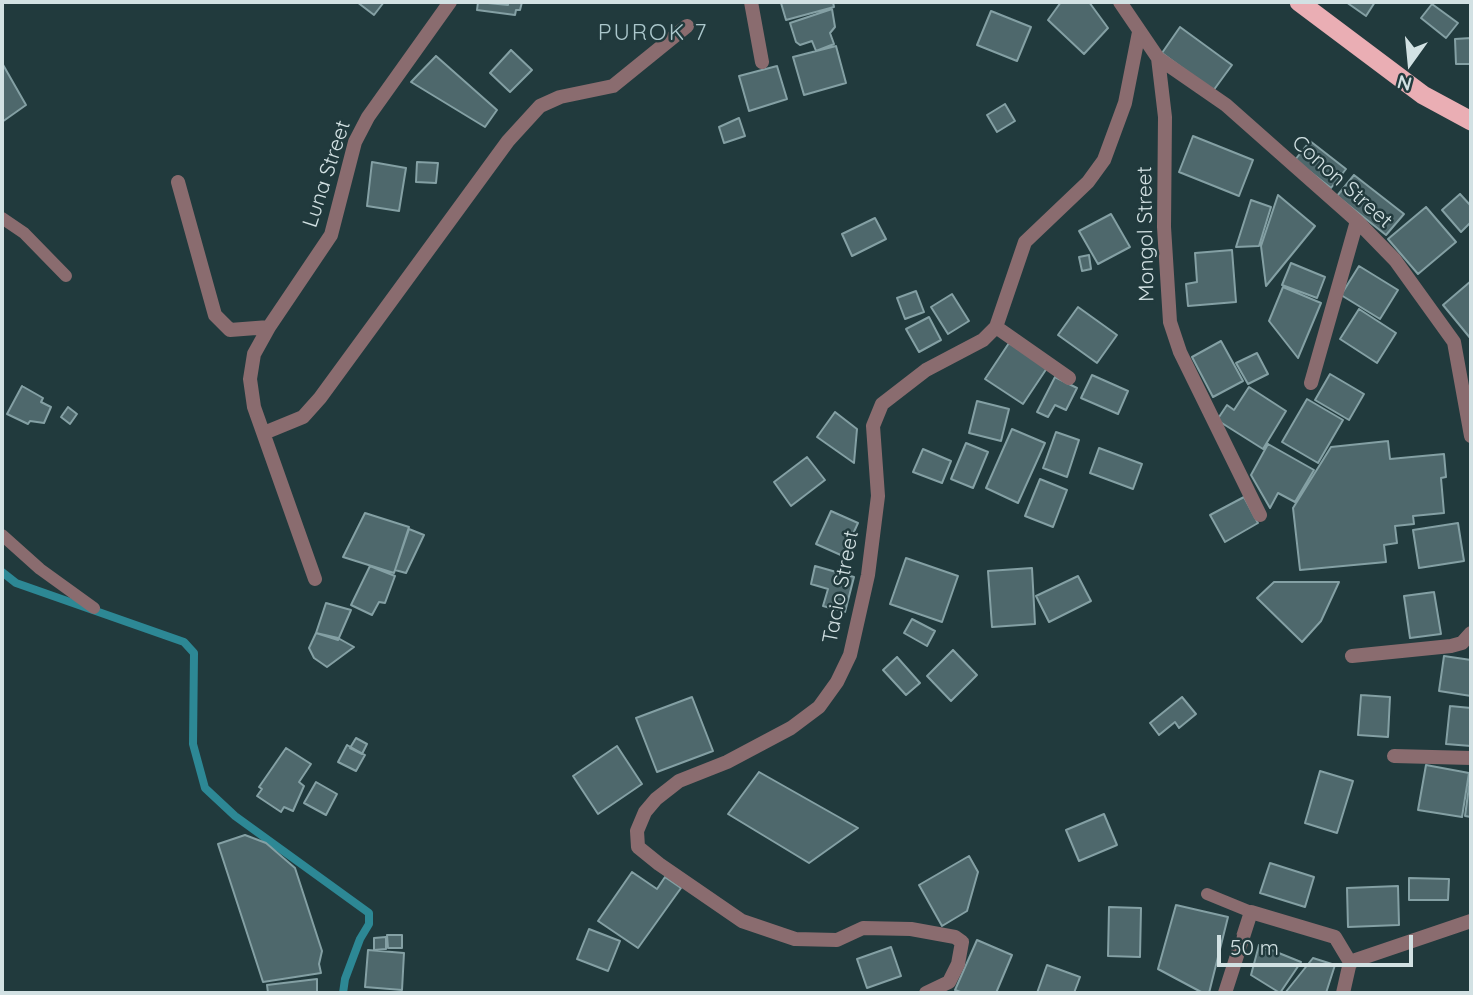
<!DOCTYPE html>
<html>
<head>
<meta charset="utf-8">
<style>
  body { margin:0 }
  #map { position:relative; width:1473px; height:995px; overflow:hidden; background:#213a3d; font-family:Quicksand,sans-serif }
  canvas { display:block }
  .frame { position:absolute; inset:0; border:4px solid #d2e1e3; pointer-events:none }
  .north { position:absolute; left:1375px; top:28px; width:70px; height:70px; -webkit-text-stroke:5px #213a3d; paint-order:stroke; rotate:195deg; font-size:19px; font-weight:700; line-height:28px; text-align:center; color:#d2e1e3 }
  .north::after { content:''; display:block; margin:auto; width:24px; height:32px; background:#d2e1e3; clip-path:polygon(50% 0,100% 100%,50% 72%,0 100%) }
  .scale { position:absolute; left:1217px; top:935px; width:196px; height:32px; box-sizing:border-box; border:4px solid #d2e1e3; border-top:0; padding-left:9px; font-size:21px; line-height:24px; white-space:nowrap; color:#d2e1e3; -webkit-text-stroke:5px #213a3d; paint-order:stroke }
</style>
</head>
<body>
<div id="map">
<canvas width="1473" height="995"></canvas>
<div class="frame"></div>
<div class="north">N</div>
<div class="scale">50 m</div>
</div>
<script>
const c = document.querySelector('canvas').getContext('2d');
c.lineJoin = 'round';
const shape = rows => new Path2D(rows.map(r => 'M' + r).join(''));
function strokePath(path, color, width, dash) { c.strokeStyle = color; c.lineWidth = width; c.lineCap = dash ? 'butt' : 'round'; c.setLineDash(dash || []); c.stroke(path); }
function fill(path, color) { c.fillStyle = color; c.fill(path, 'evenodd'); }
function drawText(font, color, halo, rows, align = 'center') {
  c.font = font + ' Quicksand,sans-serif'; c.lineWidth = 5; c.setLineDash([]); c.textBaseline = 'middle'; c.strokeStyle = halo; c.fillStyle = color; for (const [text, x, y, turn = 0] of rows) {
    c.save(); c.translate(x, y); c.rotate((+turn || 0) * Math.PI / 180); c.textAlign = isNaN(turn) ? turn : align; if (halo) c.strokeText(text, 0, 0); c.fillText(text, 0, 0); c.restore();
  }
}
const stream = shape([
  [2,572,16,583,184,642,194,653,193,744,205,788,235,816,369,913,369,924,360,939,345,979,343,993]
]);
const building = shape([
  [357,2,384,2,374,15,357,2],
  [478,2,508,5,508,2,522,2,520,10,516,10,515,15,477,10,478,2],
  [777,2,833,2,834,7,786,20,781,3,777,2],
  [1061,2,1089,2,1108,28,1084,54,1048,20,1061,2],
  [1346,2,1375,2,1366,16,1346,2],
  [1432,4,1458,23,1446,38,1421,18,1432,4],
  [832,9,835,27,830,33,834,44,816,51,812,41,800,45,796,42,790,23,832,9],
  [991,11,1031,27,1017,61,977,45,991,11],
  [1180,27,1232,65,1213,91,1162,53,1180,27],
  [1471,38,1471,64,1456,64,1455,39,1471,38],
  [836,46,846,83,804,95,793,57,836,46],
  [511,50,532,70,510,92,490,73,511,50],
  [436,56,497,110,485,127,411,82,436,56],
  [2,63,26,105,2,122,2,63],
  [777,66,787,99,749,111,739,76,777,66],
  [1005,104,1015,121,997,132,987,115,1005,104],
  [739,118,745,136,724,143,719,127,739,118],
  [1193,136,1253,160,1239,196,1179,172,1193,136],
  [1310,141,1346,169,1331,188,1295,160,1310,141],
  [372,162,406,168,399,211,367,206,372,162],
  [417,162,438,163,436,183,416,182,417,162],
  [1354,175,1404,214,1386,235,1337,196,1354,175],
  [1460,194,1471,206,1471,222,1461,232,1442,210,1460,194],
  [1278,195,1315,226,1266,286,1261,246,1278,195],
  [1251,200,1271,207,1259,246,1236,247,1251,200],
  [1426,207,1456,242,1418,274,1388,239,1426,207],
  [1111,214,1130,247,1098,264,1079,231,1111,214],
  [875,218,886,239,852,256,842,234,875,218],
  [1232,250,1236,302,1188,306,1186,284,1197,282,1195,253,1232,250],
  [1089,255,1091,269,1082,271,1079,257,1089,255],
  [1291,263,1325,277,1317,298,1282,285,1291,263],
  [1359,266,1398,290,1380,319,1341,295,1359,266],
  [1471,281,1471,339,1443,305,1471,281],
  [1283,287,1321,303,1298,358,1269,321,1283,287],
  [916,291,924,312,905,319,897,298,916,291],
  [952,294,969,321,948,334,931,307,952,294],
  [1078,307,1117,335,1097,363,1058,335,1078,307],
  [1359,309,1396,333,1377,363,1340,339,1359,309],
  [929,317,941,340,919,352,906,329,929,317],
  [1221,341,1243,381,1213,397,1192,357,1221,341],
  [1009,343,1047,368,1023,404,985,379,1009,343],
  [1257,353,1268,374,1248,384,1236,363,1257,353],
  [1330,374,1364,394,1349,420,1315,400,1330,374],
  [1092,375,1128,391,1118,414,1081,398,1092,375],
  [1055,377,1077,388,1066,410,1055,405,1048,417,1037,412,1055,377],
  [22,386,43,398,41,402,51,407,44,423,30,421,28,424,7,414,22,386],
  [1249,387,1286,411,1263,449,1217,420,1227,405,1234,410,1249,387],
  [1307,399,1343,420,1318,463,1282,442,1307,399],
  [977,401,1009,409,1001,441,969,433,977,401],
  [68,407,77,414,70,424,61,417,68,407],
  [835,412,857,429,854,463,817,437,835,412],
  [1012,429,1045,443,1018,503,986,488,1012,429],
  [1056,432,1079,440,1067,477,1043,468,1056,432],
  [1388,441,1390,459,1444,454,1446,477,1441,478,1444,513,1413,516,1414,524,1395,526,1397,543,1384,545,1386,562,1300,570,1293,508,1331,447,1388,441],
  [966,443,988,452,973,488,951,479,966,443],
  [1268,444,1314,470,1295,502,1278,493,1270,508,1251,475,1268,444],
  [1099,448,1142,464,1133,489,1090,473,1099,448],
  [923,449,951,461,942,483,913,472,923,449],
  [807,457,825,480,791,506,774,482,807,457],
  [1040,479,1067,490,1053,527,1025,516,1040,479],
  [1244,497,1258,523,1225,542,1210,515,1244,497],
  [831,511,858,523,843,556,816,544,831,511],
  [365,513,409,527,394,573,343,557,365,513],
  [1458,523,1464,561,1419,568,1413,530,1458,523],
  [409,529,424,535,406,573,395,570,409,529],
  [906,558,958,576,942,622,890,604,906,558],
  [370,566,395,576,385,603,379,602,372,615,351,605,370,566],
  [815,566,854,577,845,612,823,606,828,589,811,584,815,566],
  [1032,568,1035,624,992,627,988,571,1032,568],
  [1078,576,1091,601,1049,622,1036,596,1078,576],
  [1274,582,1339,582,1321,621,1302,642,1257,598,1274,582],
  [1434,592,1441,634,1410,638,1404,596,1434,592],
  [326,603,351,610,338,640,316,633,326,603],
  [912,619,935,631,927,646,904,633,912,619],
  [316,633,338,638,354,647,327,667,314,658,309,648,316,633],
  [953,650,977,675,951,701,927,676,953,650],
  [1444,656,1471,660,1471,696,1439,691,1444,656],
  [897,657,920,683,906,695,883,670,897,657],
  [1361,695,1390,697,1388,737,1358,735,1361,695],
  [692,697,713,751,657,772,636,718,692,697],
  [1182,697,1196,714,1179,728,1175,722,1159,735,1150,723,1182,697],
  [1450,706,1471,708,1471,746,1446,744,1450,706],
  [356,738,367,744,362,754,350,748,356,738],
  [347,745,365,755,356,771,338,762,347,745],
  [617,746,642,784,598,814,573,776,617,746],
  [286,748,311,764,299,782,304,786,293,811,284,807,281,812,257,796,262,789,259,787,286,748],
  [1426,765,1469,773,1462,817,1418,810,1426,765],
  [1320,771,1353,781,1337,833,1305,823,1320,771],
  [759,772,858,828,809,863,728,814,759,772],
  [1471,772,1471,817,1465,816,1471,772],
  [316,782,337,794,326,815,304,803,316,782],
  [1104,814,1117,845,1079,861,1066,830,1104,814],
  [245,835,266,843,295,868,322,951,319,964,321,973,263,982,218,844,245,835],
  [969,856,978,872,967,911,942,926,919,885,969,856],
  [1270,863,1314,877,1305,907,1260,893,1270,863],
  [632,872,657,889,665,877,681,888,638,948,598,921,632,872],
  [1409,878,1449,879,1448,900,1409,900,1409,878],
  [1398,886,1399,925,1348,927,1347,888,1398,886],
  [1176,905,1228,917,1209,993,1203,993,1158,969,1176,905],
  [1109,907,1141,908,1140,957,1108,956,1109,907],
  [589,929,620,941,608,971,577,959,589,929],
  [387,935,402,935,402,948,388,948,387,935],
  [386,937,386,949,374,950,374,938,386,937],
  [977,940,1012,955,996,993,963,993,955,990,977,940],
  [1259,945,1301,962,1280,993,1251,975,1259,945],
  [891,947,901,976,867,988,857,959,891,947],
  [368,950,404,953,402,990,365,987,368,950],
  [1313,958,1335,965,1326,993,1285,993,1313,958],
  [1047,965,1080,977,1074,993,1037,993,1047,965],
  [317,979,317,993,268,993,267,985,317,979]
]);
const service = shape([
  [2,218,24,233,66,276],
  [2,535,40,569,94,608],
  [1207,894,1251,912]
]);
const minor = shape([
  [751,2,762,62],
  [1120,2,1158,58,1226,105,1357,221,1395,260,1454,342,1471,436],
  [1158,58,1165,117,1164,227,1170,322,1180,352,1260,515],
  [178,182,215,315,230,330,269,327],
  [996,327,1069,378],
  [1311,383,1357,221],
  [264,433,303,417,320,398,508,141,540,106,560,97,613,86,687,26],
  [315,579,254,407,250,379,254,354,269,327,331,235,355,142,368,117,450,2],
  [1352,656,1451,646,1462,643,1471,633],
  [1394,756,1471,758],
  [926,993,949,982,958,964,962,942,955,937,911,929,863,928,837,940,795,939,742,921,659,864,638,847,637,831,645,812,656,799,679,781,727,762,791,728,819,707,837,682,850,655,868,575,878,496,873,426,882,404,926,370,983,340,996,327,1025,242,1088,182,1104,160,1125,103,1139,32],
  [1225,993,1251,912,1335,937,1350,962],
  [1343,993,1350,962,1471,921]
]);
const trunk = shape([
  [1299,2,1423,95,1471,121]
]);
const streetNames = [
  ["Luna Street",327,174,-72],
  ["Conon Street",1342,182,42],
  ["Mongol Street",1146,234,-91],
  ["Tacio Street",841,587,-79]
];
const neighbourhoodNames = [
  ["PUROK 7",653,33]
];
strokePath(stream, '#2d8895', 8);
fill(building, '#4e686c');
strokePath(building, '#84a0a4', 2);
strokePath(service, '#8a6c6f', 12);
strokePath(minor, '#8a6c6f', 14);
strokePath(trunk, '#eaaeb4', 19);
drawText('21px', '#d2e1e3', '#213a3d', streetNames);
c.letterSpacing = '2px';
drawText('23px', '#abc7cc', '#213a3d', neighbourhoodNames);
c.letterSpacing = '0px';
</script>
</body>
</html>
